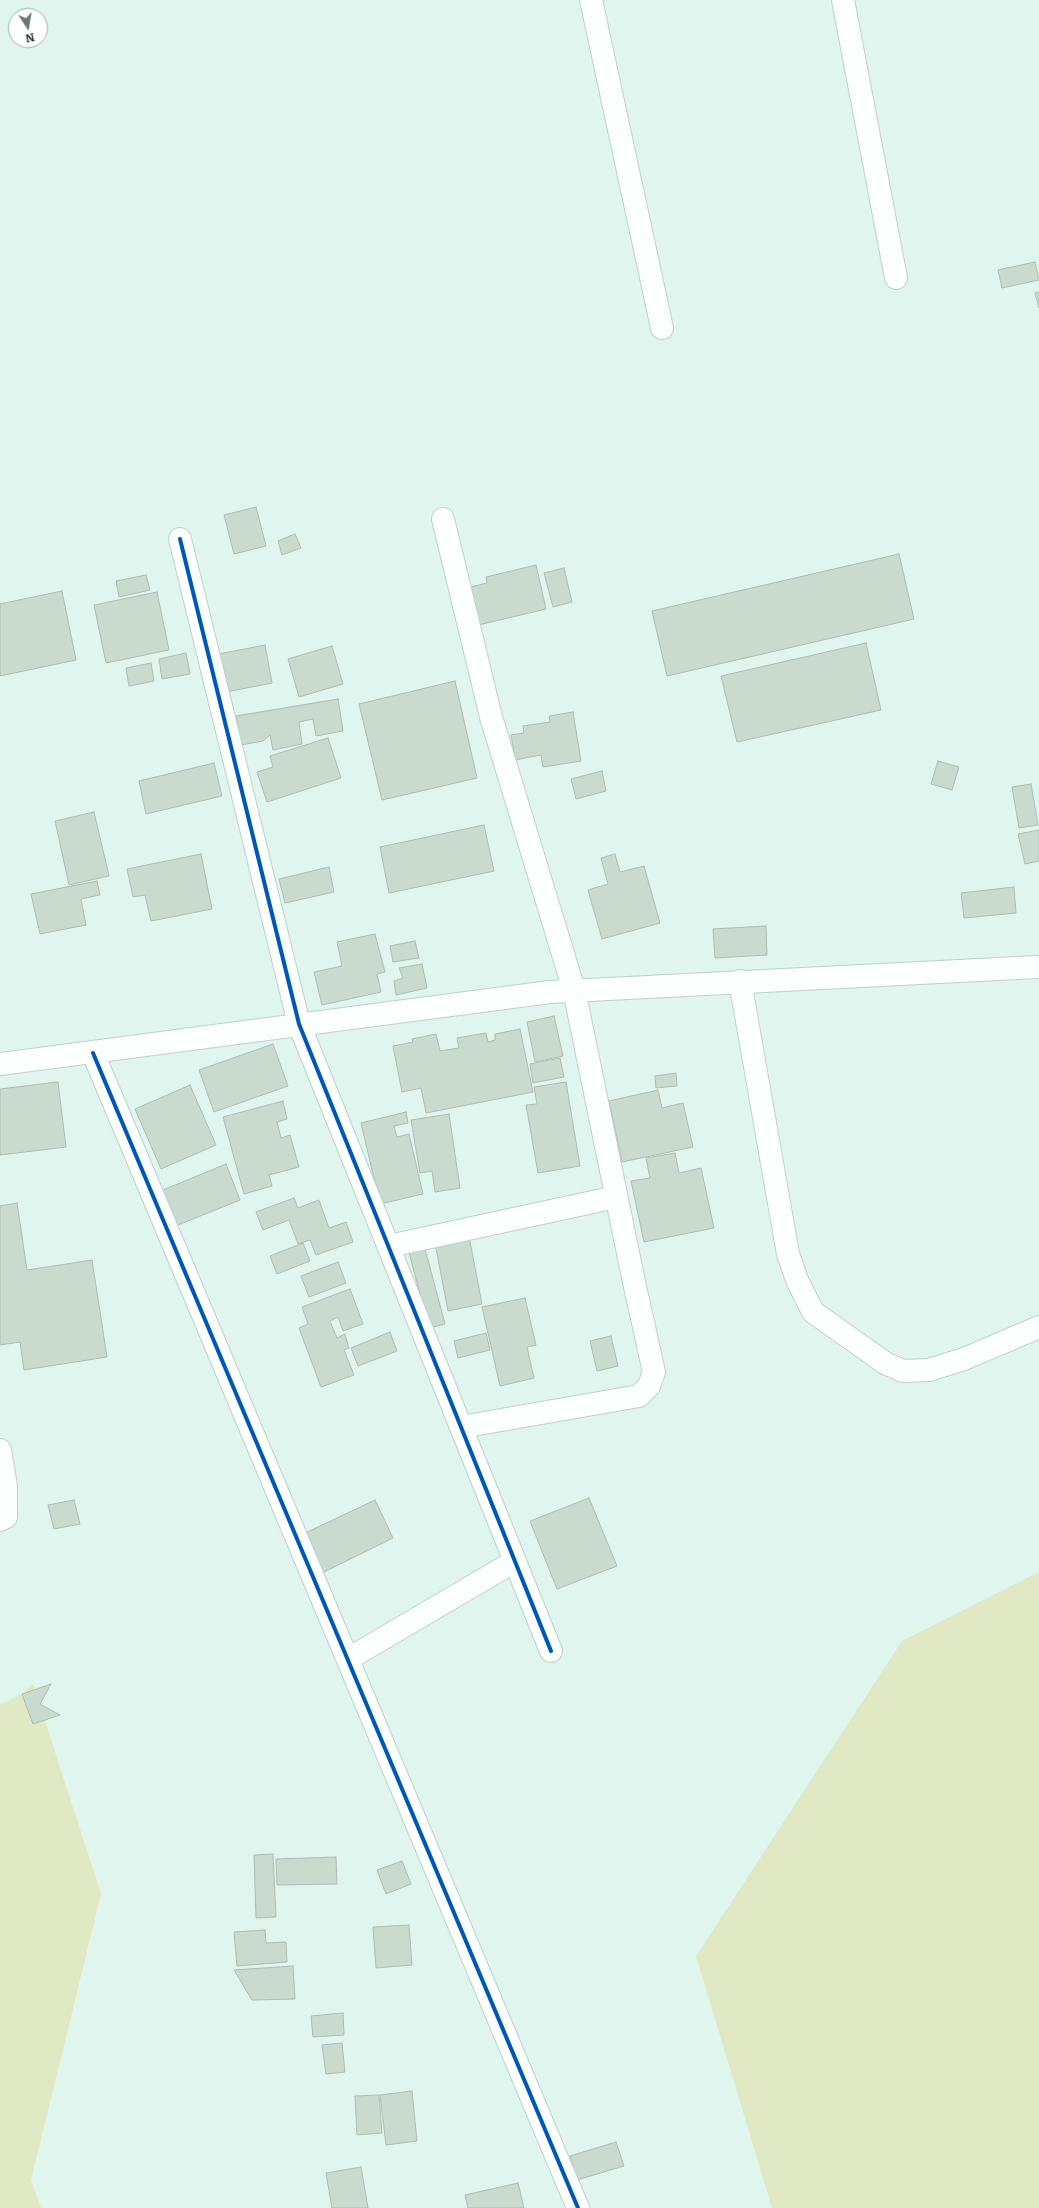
<!DOCTYPE html>
<html>
<head>
<meta charset="utf-8">
<style>
  body { margin:0 }
  #map { position:relative; width:1039px; height:2208px; overflow:hidden; background:#dff5ed; font-family:Literata,serif }
  canvas { display:block }
  .north { position:absolute; left:8px; top:8px; width:40px; height:40px; box-sizing:border-box; background:#fff; border:1px solid #a9afad; border-radius:50%; rotate:168deg; font-size:11px; font-weight:700; line-height:16px; text-align:center; color:#283632 }
  .north::after { content:''; display:block; margin:auto; width:14px; height:18px; background:#687973; clip-path:polygon(50% 0,100% 100%,50% 72%,0 100%) }
</style>
</head>
<body>
<div id="map">
<canvas width="1039" height="2208"></canvas>
<div class="north">N</div>
</div>
<script>
const c = document.querySelector('canvas').getContext('2d');
c.lineJoin = 'round';
function fill(path, color) { c.fillStyle = color; c.fill(path, 'evenodd'); }
const shape = rows => new Path2D(rows.map(r => 'M' + r).join(''));
function strokePath(path, color, width, dash) { c.strokeStyle = color; c.lineWidth = width; c.lineCap = dash ? 'butt' : 'round'; c.setLineDash(dash || []); c.stroke(path); }
const green = shape([
  [1039,1572,1039,2208,772,2208,696,1956,902,1641],
  [33,1684,101,1894,31,2180,41,2208,0,2208,0,1705,22,1694]
]);
const building = shape([
  [1035,262,1039,280,1002,288,998,270,1035,262],
  [1039,292,1039,308,1035,293,1039,292],
  [256,507,266,546,234,554,224,515,256,507],
  [295,534,301,548,282,555,278,541,295,534],
  [899,554,914,619,667,676,652,611,899,554],
  [536,565,546,609,474,626,466,588,487,583,486,577,536,565],
  [564,568,572,602,553,607,544,573,564,568],
  [146,575,150,590,119,597,116,581,146,575],
  [62,591,76,660,0,676,0,604,62,591],
  [157,592,169,650,106,663,94,605,157,592],
  [866,643,881,710,737,742,721,676,866,643],
  [265,645,272,683,226,692,219,654,265,645],
  [332,646,343,684,299,697,288,659,332,646],
  [186,653,190,674,162,679,159,659,186,653],
  [151,663,154,681,129,686,126,668,151,663],
  [455,681,477,778,382,800,359,704,455,681],
  [338,699,343,731,316,736,313,719,299,722,302,744,273,750,270,735,263,741,241,745,236,716,338,699],
  [573,712,581,761,543,767,541,755,515,760,511,735,524,733,523,726,550,722,549,716,573,712],
  [328,738,341,778,267,802,257,772,273,767,270,756,328,738],
  [938,761,959,767,952,790,931,784,938,761],
  [214,763,222,796,146,814,139,781,214,763],
  [602,771,606,791,576,799,571,779,602,771],
  [1031,784,1038,825,1019,828,1012,787,1031,784],
  [94,812,109,876,69,885,55,821,94,812],
  [484,825,494,871,389,893,380,847,484,825],
  [1039,830,1039,861,1025,864,1018,834,1039,830],
  [201,854,212,909,151,921,145,895,133,897,127,869,201,854],
  [615,854,620,872,644,866,660,923,602,939,588,890,608,884,601,858,615,854],
  [329,867,334,892,285,903,279,879,329,867],
  [97,881,100,895,81,899,86,925,40,934,31,894,97,881],
  [1014,887,1016,913,964,918,961,893,1014,887],
  [766,926,767,955,715,958,713,929,766,926],
  [375,934,385,972,377,974,381,992,322,1005,314,972,342,966,337,942,375,934],
  [415,941,419,958,393,962,390,946,415,941],
  [422,964,427,988,396,995,394,981,403,978,399,968,422,964],
  [554,1016,563,1056,535,1062,527,1022,554,1016],
  [520,1029,533,1092,426,1113,421,1088,402,1092,393,1046,413,1042,412,1039,436,1034,440,1051,459,1048,457,1038,486,1033,488,1042,495,1040,495,1034,520,1029],
  [273,1044,288,1086,214,1112,199,1070,273,1044],
  [560,1058,564,1077,533,1083,530,1064,560,1058],
  [676,1073,677,1086,656,1088,655,1076,676,1073],
  [58,1082,66,1147,0,1155,0,1089,58,1082],
  [566,1082,580,1166,538,1173,526,1105,537,1104,534,1087,566,1082],
  [190,1085,216,1145,161,1169,135,1109,190,1085],
  [658,1090,662,1108,683,1103,693,1147,622,1162,609,1101,658,1090],
  [283,1101,287,1119,277,1122,281,1138,290,1135,299,1167,269,1175,272,1186,244,1194,223,1117,283,1101],
  [406,1112,408,1123,394,1126,397,1137,409,1134,423,1194,380,1204,361,1123,406,1112],
  [449,1114,460,1188,435,1192,432,1171,420,1173,411,1120,449,1114],
  [675,1153,679,1173,701,1168,714,1228,644,1242,631,1181,650,1178,646,1158,675,1153],
  [226,1164,240,1200,173,1227,158,1192,226,1164],
  [294,1198,298,1208,319,1200,329,1228,346,1222,353,1242,316,1255,310,1240,298,1244,289,1220,263,1230,256,1212,294,1198],
  [17,1203,27,1270,92,1260,107,1357,24,1370,20,1342,0,1345,0,1206,17,1203],
  [469,1236,482,1304,448,1311,435,1243,469,1236],
  [303,1243,310,1261,277,1274,270,1256,303,1243],
  [424,1245,445,1324,429,1328,408,1249,424,1245],
  [338,1262,346,1283,309,1297,301,1276,338,1262],
  [350,1289,363,1324,343,1331,338,1317,330,1321,337,1338,345,1334,349,1348,344,1350,354,1375,321,1387,299,1328,308,1324,302,1307,350,1289],
  [525,1298,536,1345,527,1347,534,1378,500,1386,482,1307,525,1298],
  [390,1332,397,1351,358,1366,351,1348,390,1332],
  [486,1333,490,1350,458,1358,454,1341,486,1333],
  [611,1336,618,1366,597,1371,590,1341,611,1336],
  [589,1498,617,1566,557,1589,530,1521,589,1498],
  [74,1500,80,1524,54,1529,48,1505,74,1500],
  [375,1500,393,1538,318,1575,299,1536,375,1500],
  [51,1684,40,1704,60,1715,33,1724,22,1694,51,1684],
  [273,1854,276,1917,256,1918,254,1855,273,1854],
  [336,1857,337,1884,277,1885,276,1859,336,1857],
  [402,1861,411,1884,386,1894,377,1870,402,1861],
  [409,1925,412,1965,376,1968,373,1927,409,1925],
  [265,1930,266,1943,286,1942,287,1962,237,1966,234,1932,265,1930],
  [293,1966,295,1999,252,2000,234,1970,293,1966],
  [343,2013,344,2035,313,2037,311,2016,343,2013],
  [342,2043,345,2072,326,2074,322,2045,342,2043],
  [412,2091,417,2141,386,2145,380,2095,412,2091],
  [379,2095,382,2133,357,2135,355,2096,379,2095],
  [616,2142,624,2166,577,2180,570,2156,616,2142],
  [361,2167,368,2208,332,2208,326,2173,361,2167],
  [518,2183,524,2208,468,2208,465,2195,518,2183]
]);
const minor = shape([
  [591,0,662,328],
  [843,0,896,278],
  [443,519,491,717,574,990,634,1282,654,1372,649,1386,639,1396,461,1427],
  [180,539,299,1024,551,1651],
  [740,981,788,1254,797,1280,813,1312,885,1363,903,1371,929,1370,964,1359,1039,1327],
  [93,1053,578,2208],
  [0,1064,550,992,1037,967],
  [389,1246,616,1197],
  [0,1450,6,1486,6,1517,0,1520],
  [348,1659,515,1561]
]);
const cycleway = shape([
  [180,539,299,1024,551,1651],
  [93,1053,578,2208]
]);
fill(green, '#e0e9c4');
fill(building, '#c8dbce');
strokePath(building, '#afbcb4', 1);
strokePath(minor, '#c0d1cc', 24);
strokePath(minor, '#fafefc', 22);
strokePath(cycleway, '#0057b8', 4);
</script>
</body>
</html>
